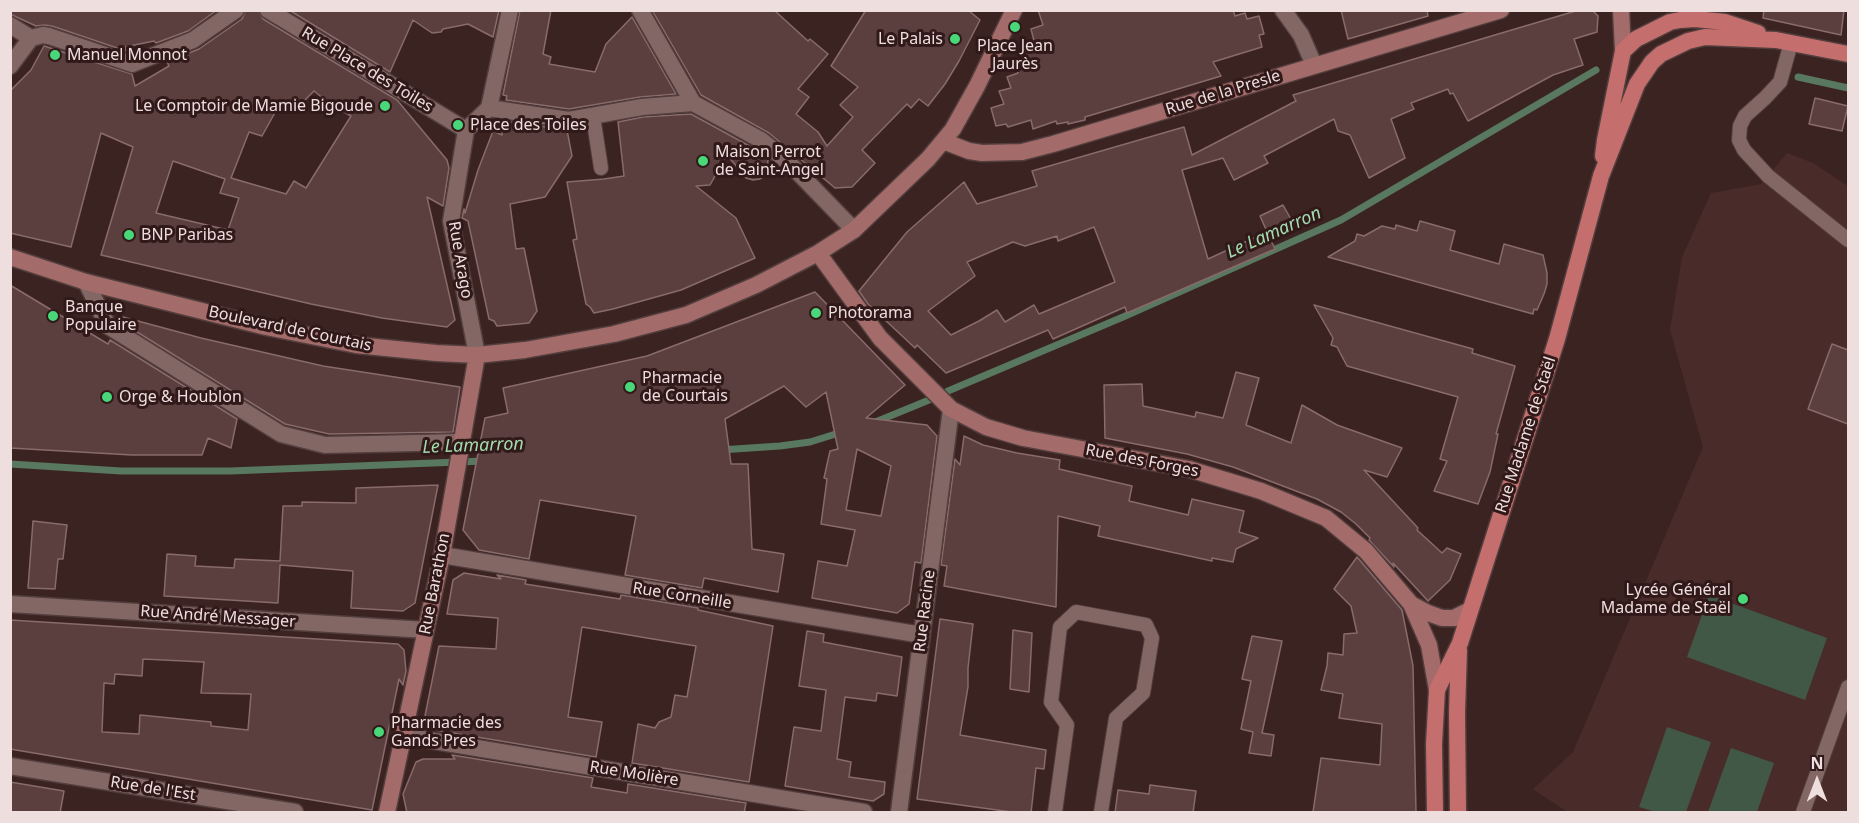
<!DOCTYPE html>
<html>
<head>
<meta charset="utf-8">
<style>
  body { margin:0 }
  #map { position:relative; width:1859px; height:823px; overflow:hidden; background:#3b2322; font-family:"Noto Sans",sans-serif }
  canvas { display:block }
  .frame { position:absolute; inset:0; border:12px solid #eededd; pointer-events:none }
  .north { position:absolute; left:1787px; top:751px; width:60px; height:60px; -webkit-text-stroke:4px #301918; paint-order:stroke; rotate:0deg; font-size:16px; font-weight:700; line-height:24px; text-align:center; color:#eededd }
  .north::after { content:''; display:block; margin:auto; width:21px; height:27px; background:#eededd; clip-path:polygon(50% 0,100% 100%,50% 72%,0 100%) }
</style>
</head>
<body>
<div id="map">
<canvas width="1859" height="823"></canvas>
<div class="frame"></div>
<div class="north">N</div>
</div>
<script>
const c = document.querySelector('canvas').getContext('2d');
c.lineJoin = 'round';
function fill(path, color) { c.fillStyle = color; c.fill(path, 'evenodd'); }
const shape = rows => new Path2D(rows.map(r => 'M' + r).join(''));
function strokePath(path, color, width, dash) { c.strokeStyle = color; c.lineWidth = width; c.lineCap = dash ? 'butt' : 'round'; c.setLineDash(dash || []); c.stroke(path); }
function drawText(font, color, halo, rows, align = 'center') {
  c.font = font + ' "Noto Sans",sans-serif'; c.lineWidth = 6; c.setLineDash([]); c.textBaseline = 'middle'; c.strokeStyle = halo; c.fillStyle = color; for (const [text, x, y, turn = 0] of rows) {
    c.save(); c.translate(x, y); c.rotate((+turn || 0) * Math.PI / 180); c.textAlign = isNaN(turn) ? turn : align; if (halo) c.strokeText(text, 0, 0); c.fillText(text, 0, 0); c.restore();
  }
}
const built = shape([
  [1787,153,1813,163,1848,186,1848,812,1567,812,1533,789,1573,752,1703,447,1670,330,1682,257,1711,193,1761,184]
]);
const green = shape([
  [1709,595,1827,638,1805,700,1687,657],
  [1667,727,1711,742,1686,812,1656,812,1639,807],
  [1731,748,1774,763,1757,812,1708,812]
]);
const stream = shape([
  [1798,77,1848,88],
  [948,391,1123,317,1341,220,1596,70],
  [873,423,929,400],
  [720,450,780,446,810,442,842,432],
  [10,464,121,471,230,471,484,461]
]);
const building = shape([
  [10,10,217,10,188,31,156,43,154,41,125,47,126,51,52,26,44,25,36,26,10,14,10,10],
  [246,10,258,10,263,19,397,100,447,160,449,168,443,206,427,197,455,320,447,327,382,318,311,304,101,255,133,147,101,133,71,247,10,233,10,91,31,70,44,46,132,74,135,86,169,66,167,62,199,49,242,19,246,10],
  [314,91,330,104,351,116,306,188,294,181,286,194,231,178,249,132,262,136,282,100,291,108,301,104,314,91],
  [173,161,225,179,220,193,239,198,228,230,156,213,173,161],
  [289,10,499,10,493,37,468,24,443,29,441,32,432,33,413,20,390,72,289,10],
  [520,10,551,10,543,54,551,57,549,64,595,72,606,44,632,17,676,94,640,97,569,109,506,100,507,96,503,95,520,10],
  [652,10,774,10,808,41,810,39,828,54,798,89,809,97,796,114,818,132,827,146,853,117,840,105,858,87,831,66,866,10,968,10,980,20,959,61,945,84,928,106,919,99,911,108,907,104,862,150,875,163,852,187,835,188,769,133,701,95,652,10],
  [1038,10,1233,10,1235,16,1245,13,1247,19,1259,16,1264,34,1259,35,1262,47,1213,62,1221,76,1085,117,1085,120,1068,124,1068,122,1057,124,1056,121,1033,129,1031,120,1008,127,1006,124,996,126,991,108,1004,104,999,91,1011,88,1007,77,1018,73,1015,61,1026,57,1023,45,1034,41,1031,29,1043,25,1038,10],
  [1341,10,1427,10,1428,16,1348,39,1341,10],
  [1579,10,1592,10,1598,16,1597,32,1574,39,1583,65,1553,75,1468,121,1453,93,1450,94,1448,89,1411,103,1414,109,1391,119,1405,158,1369,178,1350,135,1338,131,1334,119,1264,156,1268,163,1234,180,1223,158,1182,170,1208,259,1267,232,1275,249,1127,313,1125,307,1053,339,1048,330,946,373,917,345,915,348,868,304,859,291,907,232,964,182,977,204,1037,186,1032,171,1184,127,1192,155,1296,101,1293,95,1579,10],
  [1094,227,1115,282,1039,314,1034,305,1005,322,997,310,979,321,951,335,928,311,975,276,967,262,1013,242,1025,246,1057,236,1058,241,1094,227],
  [1764,10,1844,10,1841,35,1763,18,1764,10],
  [1815,98,1848,106,1842,131,1809,124,1815,98],
  [691,114,755,149,768,159,767,174,760,179,753,180,746,178,727,155,710,185,696,186,736,218,755,258,681,290,613,309,594,313,590,307,586,304,573,240,577,239,567,182,604,179,624,176,618,122,643,117,691,114],
  [503,121,567,130,572,156,545,197,510,204,516,249,524,248,537,311,529,323,497,326,494,321,489,319,468,221,462,218,464,209,465,213,478,170,493,131,502,135,503,121],
  [1283,205,1292,221,1268,234,1260,216,1283,205],
  [1420,221,1455,231,1450,250,1499,264,1504,244,1543,255,1547,273,1547,284,1544,294,1537,310,1534,309,1533,314,1328,257,1355,241,1357,234,1364,236,1382,226,1395,229,1396,225,1417,231,1420,221],
  [10,285,108,344,110,340,237,419,231,448,208,438,202,455,132,455,10,448,10,285],
  [815,292,905,385,866,418,927,425,937,436,921,563,915,562,909,604,897,613,812,598,818,561,847,566,855,530,821,524,827,479,824,478,830,451,838,449,826,392,806,407,784,386,725,419,731,464,748,464,752,549,784,554,778,592,704,578,702,588,625,575,636,516,540,500,529,559,479,550,463,530,485,418,508,413,503,388,647,356,815,292],
  [857,449,891,466,881,516,846,510,857,449],
  [1314,305,1473,349,1472,353,1515,366,1496,434,1498,434,1490,472,1478,504,1434,491,1447,461,1440,459,1458,397,1347,366,1337,347,1331,345,1333,338,1314,305],
  [123,317,201,338,323,366,460,387,453,432,329,434,285,424,121,322,123,317],
  [1832,344,1848,350,1848,424,1808,409,1832,344],
  [1236,372,1259,378,1246,425,1291,443,1302,405,1337,425,1402,448,1387,477,1364,470,1418,528,1417,530,1442,553,1447,548,1461,554,1450,580,1428,601,1393,563,1394,567,1369,540,1370,538,1356,524,1341,512,1317,499,1233,467,1187,454,1105,438,1104,385,1142,384,1143,406,1195,417,1196,412,1223,418,1236,372],
  [964,436,983,445,1017,453,1060,460,1059,469,1132,486,1129,501,1188,515,1192,499,1244,511,1239,532,1258,538,1236,549,1233,562,1212,558,1212,561,1098,536,1100,526,1058,516,1056,607,944,586,947,566,941,565,955,459,960,465,964,436],
  [438,485,415,603,403,611,351,608,353,571,280,565,278,603,164,596,167,554,196,556,195,566,234,568,235,559,280,561,283,506,302,506,302,502,356,503,356,488,438,485],
  [33,521,67,525,63,559,58,559,55,589,28,588,33,521],
  [1357,557,1402,610,1413,666,1416,813,1313,812,1321,758,1380,765,1382,724,1339,718,1343,694,1321,690,1327,666,1328,653,1343,655,1344,634,1357,633,1351,606,1334,589,1357,557],
  [464,573,501,579,497,575,526,580,525,584,620,599,621,595,698,608,698,610,773,626,749,782,632,763,638,724,655,728,659,722,671,717,675,695,687,697,696,646,653,639,582,627,568,717,602,722,596,757,435,730,425,716,439,646,496,649,498,618,447,614,453,580,464,573],
  [940,619,973,624,968,668,968,687,960,735,1046,750,1044,769,1036,768,1031,813,1019,813,917,799,940,619],
  [10,620,398,644,404,650,406,671,403,685,399,679,372,810,10,749,10,620],
  [143,659,204,662,201,693,251,694,248,730,211,726,211,722,140,715,139,734,102,732,104,683,114,684,115,674,142,676,143,659],
  [1013,630,1032,633,1029,692,1010,689,1013,630],
  [807,631,824,634,823,642,902,657,897,696,877,693,876,701,845,697,837,759,851,762,849,777,885,782,884,794,873,801,785,786,794,727,821,731,826,690,799,686,807,631],
  [1252,636,1282,641,1262,733,1274,735,1271,756,1249,753,1253,732,1241,729,1251,681,1242,679,1252,636],
  [452,755,593,778,591,787,627,793,628,784,746,803,744,813,407,813,403,794,416,762,423,759,455,759,452,755],
  [10,782,64,791,60,813,10,813,10,782],
  [1150,785,1196,791,1193,813,1115,813,1118,790,1149,794,1150,785]
]);
const service = shape([
  [1791,43,1780,82,1765,98,1745,116,1740,126,1739,140,1744,150,1768,176,1848,240],
  [593,116,601,168],
  [1055,812,1067,725,1051,702,1060,627,1076,612,1146,625,1152,638,1143,693,1116,718,1101,812],
  [1803,812,1848,687]
]);
const pedestrian = shape([
  [10,25,31,38],
  [31,38,43,35,49,36,132,64,193,40,236,10],
  [10,66,31,38]
]);
const minor = shape([
  [268,10,466,130],
  [640,10,693,103,761,140,787,161,854,230],
  [1283,10,1301,35,1314,65],
  [489,108,569,120,642,107,693,103],
  [466,130,451,221,477,355],
  [466,130,489,108,510,10],
  [86,282,108,326,281,434,325,445,461,442],
  [442,555,922,635],
  [10,604,426,630],
  [404,736,864,812],
  [10,766,295,812],
  [899,812,951,409]
]);
const secondary = shape([
  [1621,10,1623,51],
  [943,141,969,151,982,153,1022,152,1053,144,1501,10],
  [818,253,880,338,951,409,986,427,1023,438,1189,469,1261,491,1326,518,1366,551,1411,604,1429,645,1437,690],
  [10,257,86,282,266,327,356,345,436,353,477,355,525,350,614,334,686,315,756,285,818,253,854,230,928,159,953,129,977,86,1014,10],
  [1411,604,1428,613,1442,618,1454,618,1470,610],
  [387,812,442,555,477,355]
]);
const primary = shape([
  [1603,156,1605,140,1623,51,1636,39,1670,22,1680,20,1695,19,1725,22,1758,33],
  [1435,812,1434,744,1437,690,1460,643,1557,339,1601,176,1637,84,1652,62,1661,54,1688,41,1705,37,1776,40,1848,54],
  [1458,812,1457,712,1459,650]
]);
const markers = [
  [1015,27,6,"#48d779"],
  [955,39,6,"#48d779"],
  [55,55,6,"#48d779"],
  [385,106,6,"#48d779"],
  [458,125,6,"#48d779"],
  [703,161,6,"#48d779"],
  [129,235,6,"#48d779"],
  [816,313,6,"#48d779"],
  [53,316,6,"#48d779"],
  [630,387,6,"#48d779"],
  [107,397,6,"#48d779"],
  [1743,599,6,"#48d779"],
  [379,732,6,"#48d779"]
];
const poiNames = [
  ["Le Palais",943,39,"right"],
  ["Place Jean",1015,46,"center"],
  ["Jaurès",1015,64,"center"],
  ["Manuel Monnot",67,55],
  ["Le Comptoir de Mamie Bigoude",373,106,"right"],
  ["Place des Toiles",470,125],
  ["Maison Perrot",715,152],
  ["de Saint-Angel",715,170],
  ["BNP Paribas",141,235],
  ["Banque",65,307],
  ["Populaire",65,325],
  ["Photorama",828,313],
  ["Pharmacie",642,378],
  ["de Courtais",642,396],
  ["Orge & Houblon",119,397],
  ["Lycée Général",1731,590,"right"],
  ["Madame de Staël",1731,608,"right"],
  ["Pharmacie des",391,723],
  ["Gands Pres",391,741]
];
const streetNames = [
  ["Rue Place des Toiles",367,70,31],
  ["Rue de la Presle",1223,93,-17],
  ["Rue Arago",460,260,80],
  ["Boulevard de Courtais",290,329,12],
  ["Rue Madame de Staël",1526,435,-72],
  ["Rue des Forges",1142,461,11],
  ["Rue Barathon",435,584,-79],
  ["Rue Corneille",682,596,9],
  ["Rue Racine",925,611,-83],
  ["Rue André Messager",218,617,4],
  ["Rue Molière",634,774,9],
  ["Rue de l'Est",153,789,9]
];
const waterNames = [
  ["Le Lamarron",1274,233,-24],
  ["Le Lamarron",473,446,-2]
];
fill(built, '#492b2a');
fill(green, '#415846');
strokePath(stream, '#58785f', 7);
fill(building, '#5a3f3e');
strokePath(building, '#886b6a', 1.5);
strokePath(service, '#523e3d', 16);
strokePath(pedestrian, '#523e3d', 19);
strokePath(minor, '#523e3d', 19);
strokePath(secondary, '#523e3d', 19);
strokePath(primary, '#523e3d', 19);
strokePath(service, '#836765', 14);
strokePath(pedestrian, '#836765', 16);
strokePath(minor, '#836765', 16);
strokePath(secondary, '#a36b69', 16);
strokePath(primary, '#c46e6d', 16);
for (const [x, y, r, color] of markers) { const dot = new Path2D(); dot.arc(x, y, r, 0, 2 * Math.PI); c.fillStyle = color; c.fill(dot); strokePath(dot, '#301918', 2); }
drawText('16px', '#eededd', '#301918', poiNames, 'left');
drawText('16px', '#eededd', '#301918', streetNames);
drawText('italic 18px', '#a3dbaf', '#301918', waterNames);
</script>
</body>
</html>
